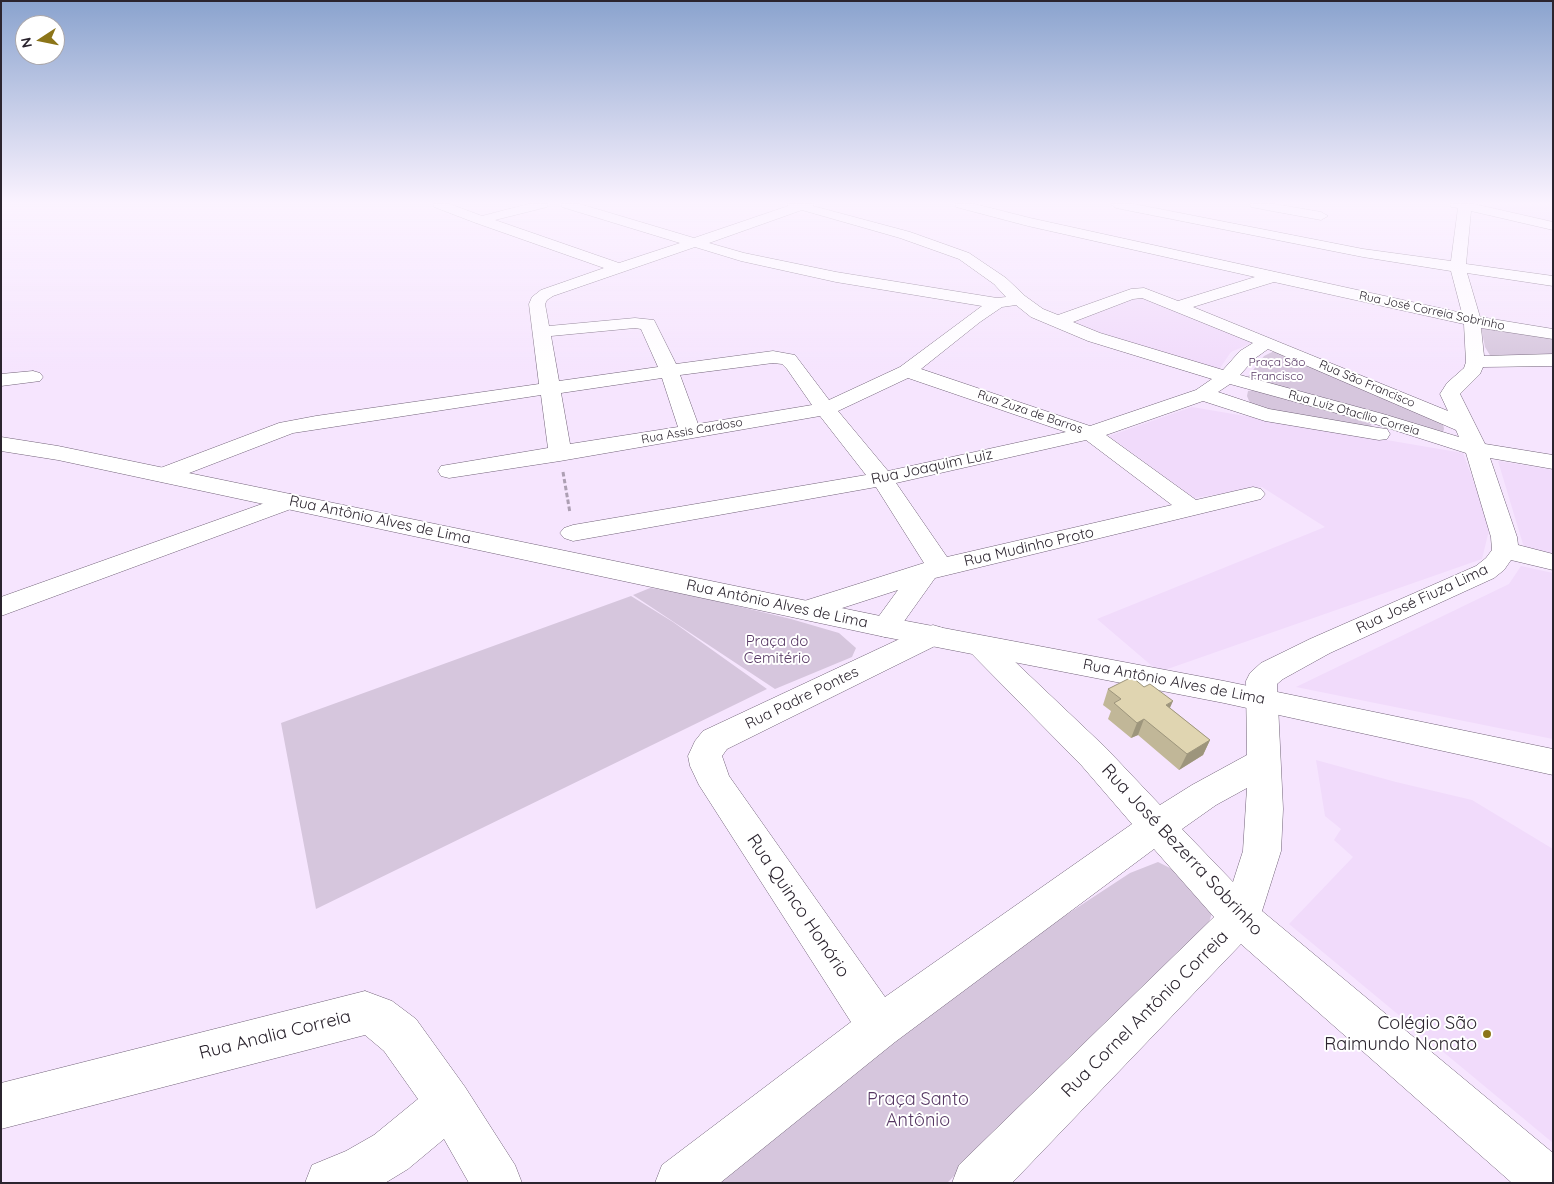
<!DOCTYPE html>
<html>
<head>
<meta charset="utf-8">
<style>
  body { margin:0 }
  #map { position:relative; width:1554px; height:1184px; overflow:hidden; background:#f6e5fe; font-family:Quicksand,sans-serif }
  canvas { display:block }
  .frame { position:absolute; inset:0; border:2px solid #2b242e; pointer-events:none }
  .north { position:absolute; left:15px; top:15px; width:50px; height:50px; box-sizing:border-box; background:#fff; border:1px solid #aaa7ab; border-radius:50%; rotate:259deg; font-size:14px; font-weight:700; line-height:20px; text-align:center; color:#2b242e }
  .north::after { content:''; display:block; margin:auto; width:18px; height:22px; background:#8c7519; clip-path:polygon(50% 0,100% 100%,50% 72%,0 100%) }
</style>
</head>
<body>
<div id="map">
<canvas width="1554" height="1184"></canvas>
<div class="frame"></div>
<div class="north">N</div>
</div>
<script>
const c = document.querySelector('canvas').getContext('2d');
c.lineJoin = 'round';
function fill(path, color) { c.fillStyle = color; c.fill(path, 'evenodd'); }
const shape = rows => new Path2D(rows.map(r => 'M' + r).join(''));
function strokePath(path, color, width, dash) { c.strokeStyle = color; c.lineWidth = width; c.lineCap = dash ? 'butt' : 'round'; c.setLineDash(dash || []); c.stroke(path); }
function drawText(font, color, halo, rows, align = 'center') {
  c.font = font + ' Quicksand,sans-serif'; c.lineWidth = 4; c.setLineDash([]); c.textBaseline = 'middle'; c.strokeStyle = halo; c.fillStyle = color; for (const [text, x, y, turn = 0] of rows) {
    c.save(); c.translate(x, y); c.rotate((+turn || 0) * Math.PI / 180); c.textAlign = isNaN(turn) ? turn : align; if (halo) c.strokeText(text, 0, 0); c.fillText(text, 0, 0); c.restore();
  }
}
const built = shape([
  [1476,204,1553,204,1553,222],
  [1143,295,1254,342,1231,352,1218,371,1067,323],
  [1192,407,1463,453,1490,526,1482,559,1159,672,1097,619,1325,527,1262,487,1194,498,1109,436],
  [1498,461,1553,470,1553,555,1525,551],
  [1521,566,1553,573,1553,739,1296,687,1509,584],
  [1316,760,1396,782,1472,800,1553,849,1553,1143,1289,924,1353,857,1334,840,1341,829,1325,816]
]);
const green = shape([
  [1481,327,1553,337,1553,356,1491,357,1485,347],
  [1276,350,1443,423,1444,429,1442,435,1247,378,1264,356],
  [1255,390,1354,418,1371,424,1372,428,1252,408,1247,396,1248,391],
  [650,588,679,592,791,619,839,633,856,648,852,657,775,689,633,595],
  [631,596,673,622,767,689,316,909,281,723],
  [1158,862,1194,880,1214,906,1208,926,947,1183,709,1183,1040,932,1130,873]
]);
const path = shape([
  [563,472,570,513]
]);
const street = shape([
  [433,204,450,204,482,216,528,204,548,204,547,207,495,220,619,263,680,243,562,207,561,204,580,204,694,238,788,206,787,204,814,204,813,206,910,232,969,253,1006,278,1025,296,1043,309,1058,315,1131,289,1144,288,1178,301,1255,277,1028,226,956,207,955,204,975,204,1030,218,1462,313,1451,271,1363,257,1116,208,1110,204,1134,204,1363,249,1451,261,1458,208,1451,207,1450,204,1474,204,1553,222,1553,230,1471,211,1466,264,1553,276,1553,286,1467,273,1480,317,1553,329,1553,339,1481,328,1484,356,1553,354,1553,366,1483,367,1480,374,1460,394,1485,444,1553,455,1553,469,1490,458,1517,537,1518,545,1553,554,1553,570,1511,560,1504,570,1494,578,1330,653,1283,679,1277,684,1283,809,1281,851,1262,911,1553,1153,1553,1183,1512,1183,1241,944,1012,1183,952,1183,959,1165,1214,917,1154,849,895,1042,720,1183,655,1183,662,1165,851,1022,699,785,690,766,688,756,695,741,703,731,923,628,933,625,943,628,948,635,943,642,727,749,722,756,729,776,885,997,1132,824,1082,766,971,653,966,646,971,639,981,636,991,639,1106,748,1160,805,1192,785,1247,755,1246,681,1250,673,1261,663,1310,639,1476,566,1486,558,1492,550,1491,537,1466,453,1369,422,1230,384,1218,392,1269,409,1379,428,1387,429,1390,434,1387,439,1379,440,1265,421,1203,401,1106,435,1196,500,1253,487,1261,489,1265,494,1261,499,935,578,895,634,885,637,875,634,871,627,898,590,808,619,798,617,794,610,798,603,924,563,876,487,573,541,564,538,560,533,564,528,573,525,866,475,820,416,560,461,449,478,441,476,438,471,441,466,548,448,541,395,293,433,171,480,163,482,155,480,151,475,155,470,279,423,316,416,539,384,529,304,532,297,541,290,604,268,476,223,434,207,433,204],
  [802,210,900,238,959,259,994,284,1006,297,997,298,836,272,744,253,709,243,802,210],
  [695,247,741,261,836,282,982,306,900,367,829,400,795,355,773,351,676,364,654,320,635,318,549,326,545,304,547,300,553,296,695,247],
  [1274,282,1464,324,1466,362,1464,368,1447,383,1440,394,1448,411,1193,307,1274,282],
  [1142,298,1253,343,1240,351,1223,370,1100,333,1073,322,1133,299,1142,298],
  [1016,305,1031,317,1088,341,1212,379,1196,390,1090,426,921,369,980,322,1002,307,1016,305],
  [635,328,641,329,658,367,559,381,551,336,635,328],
  [1268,349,1456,430,1459,437,1383,414,1240,375,1254,359,1268,349],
  [773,363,782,364,787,369,812,405,698,424,680,375,773,363],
  [662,378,678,427,570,444,561,393,662,378],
  [908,378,1066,432,888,471,838,411,908,378],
  [1086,440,1172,505,947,557,896,483,1086,440],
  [1247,788,1243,851,1233,882,1182,829,1216,805,1247,788],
  [1250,204,1275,204,1321,212,1328,216,1321,220,1256,208,1251,207,1250,204],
  [33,371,40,373,43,377,40,381,1,386,1,374,33,371],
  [290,494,299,496,302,501,299,506,1,616,1,597,290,494],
  [365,991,392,1001,416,1019,465,1087,515,1165,522,1183,469,1183,444,1139,408,1169,385,1183,305,1183,312,1165,346,1151,374,1135,418,1099,384,1051,365,1035,1,1129,1,1083,365,991]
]);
const secondary = shape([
  [1,437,58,446,885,617,1224,681,1553,749,1553,775,1224,703,885,637,58,460,1,451,1,437]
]);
const wall = shape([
  [1108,689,1170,708,1210,740,1203,755,1179,770,1138,735,1131,738,1108,719,1111,711,1103,705]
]);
const shadedWall = shape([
  [1173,701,1166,717,1166,705],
  [1144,719,1138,735,1131,738,1137,723],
  [1210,740,1203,755,1179,770,1187,754]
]);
const building = shape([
  [1132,677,1144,687,1150,684,1173,701,1166,705,1210,740,1187,754,1144,719,1137,723,1114,703,1121,699,1108,689,1132,677]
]);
const markers = [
  [1487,1034,5,"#8c7519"]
];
const farStreetnames = [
  ["Rua José Correia Sobrinho",1432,311,12],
  ["Rua São Francisco",1367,384,23],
  ["Rua Zuza de Barros",1030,412,19],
  ["Rua Luiz Otacílio Correia",1354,413,16],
  ["Rua Assis Cardoso",692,431,-10]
];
const farParknames = [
  ["Praça São",1277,362],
  ["Francisco",1277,376]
];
const streetNames = [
  ["Rua Joaquim Luiz",932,467,-12],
  ["Rua Antônio Alves de Lima",380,520,12],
  ["Rua Mudinho Proto",1029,547,-13],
  ["Rua José Fiuza Lima",1422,599,-25],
  ["Rua Antônio Alves de Lima",777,604,12],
  ["Rua Antônio Alves de Lima",1174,682,11],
  ["Rua Padre Pontes",802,698,-26]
];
const parkNames = [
  ["Praça do",777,641],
  ["Cemitério",777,658]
];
const nearStreetnames = [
  ["Rua José Bezerra Sobrinho",1182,850,47],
  ["Rua Quinco Honório",798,906,56],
  ["Rua Cornel Antônio Correia",1145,1014,-45],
  ["Rua Analia Correia",275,1035,-14]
];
const nearPoinames = [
  ["Colégio São",1477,1024],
  ["Raimundo Nonato",1477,1045]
];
const nearParknames = [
  ["Praça Santo",918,1100],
  ["Antônio",918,1121]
];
fill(built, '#f1dbfb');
fill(green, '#d6c6dd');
strokePath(street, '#726379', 1);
strokePath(secondary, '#726379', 1);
strokePath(path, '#ad9fb3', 3, [4.5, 2.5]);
fill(street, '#fff');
fill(secondary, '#fff');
fill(wall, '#c1b798');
fill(shadedWall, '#9d957c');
fill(building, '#e0d5b1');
strokePath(building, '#9d957c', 1);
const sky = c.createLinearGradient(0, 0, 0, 369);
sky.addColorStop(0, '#8aa3ce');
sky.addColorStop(0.55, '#fbf3ff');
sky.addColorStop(1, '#fbf3ff00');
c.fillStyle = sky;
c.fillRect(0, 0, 1554, 369);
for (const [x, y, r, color] of markers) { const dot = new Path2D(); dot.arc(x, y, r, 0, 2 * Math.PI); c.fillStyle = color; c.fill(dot); strokePath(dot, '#fff', 2); }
drawText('12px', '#2b242e', '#fff', farStreetnames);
drawText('12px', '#563763', '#fff', farParknames);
drawText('15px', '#2b242e', '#fff', streetNames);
drawText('15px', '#563763', '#fff', parkNames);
drawText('18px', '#2b242e', '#fff', nearStreetnames);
drawText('18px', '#2b242e', '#fff', nearPoinames, 'right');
drawText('18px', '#563763', '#fff', nearParknames);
</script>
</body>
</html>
